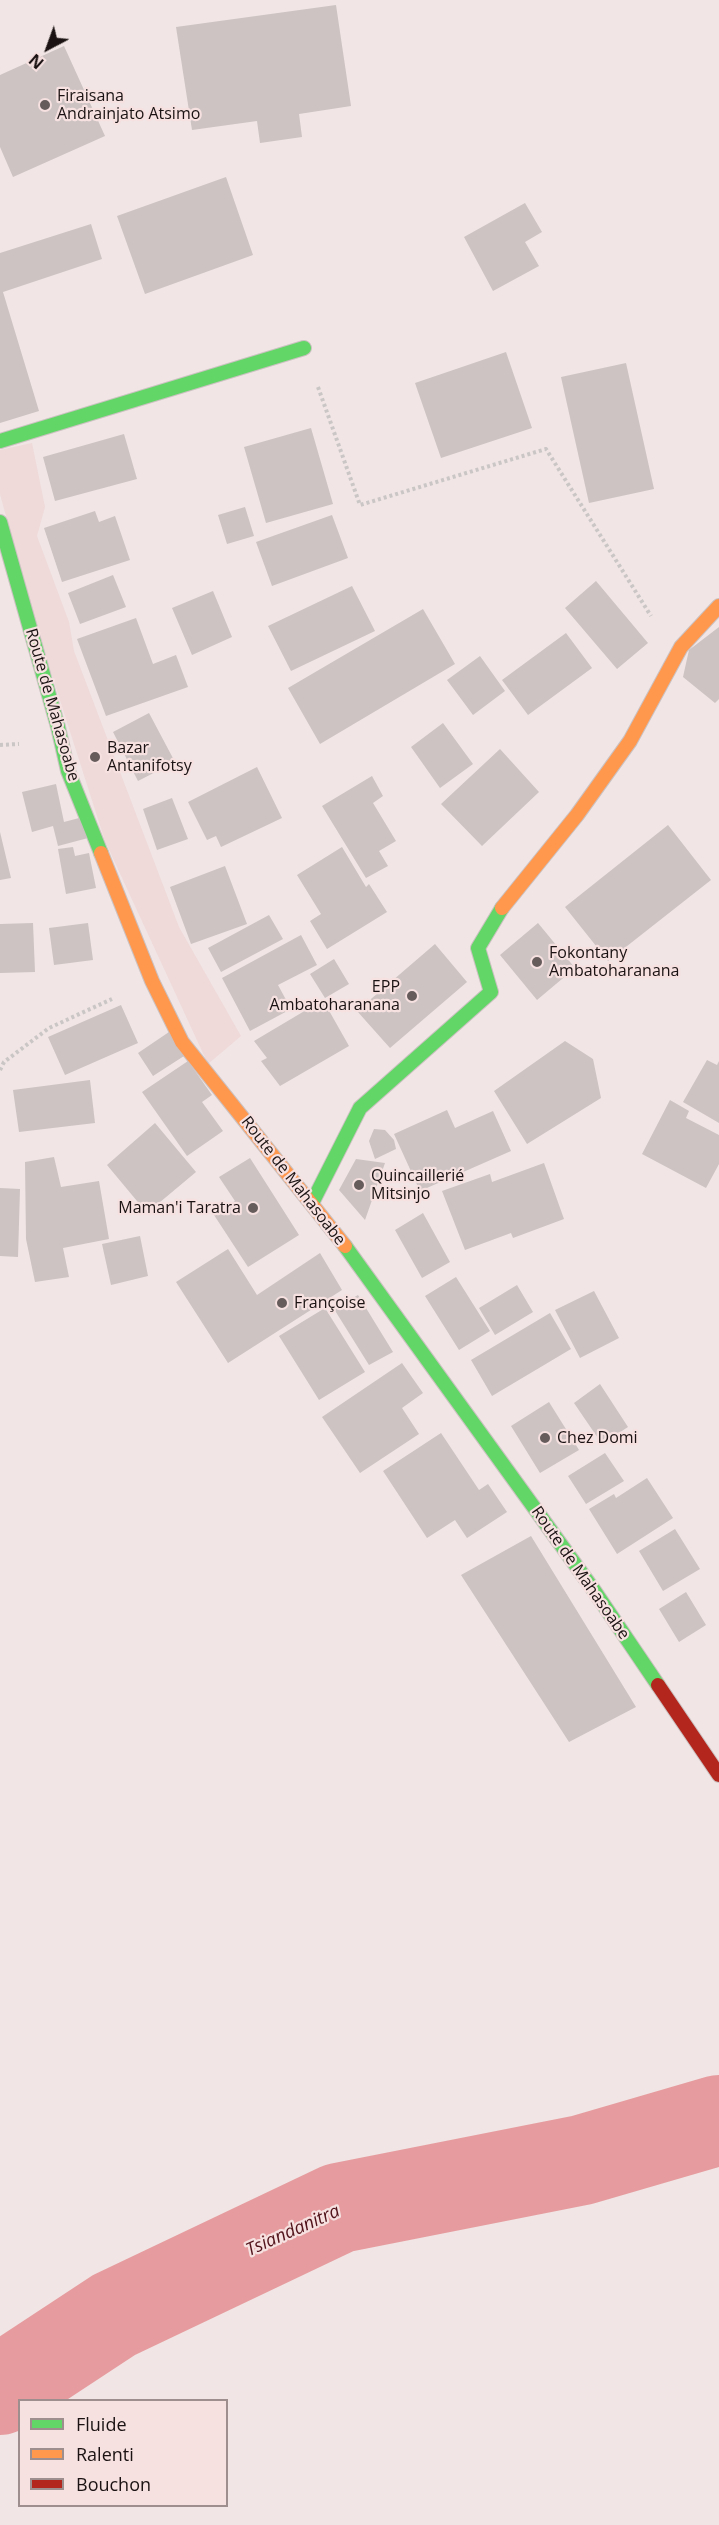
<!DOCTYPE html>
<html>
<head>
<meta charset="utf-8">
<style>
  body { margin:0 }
  #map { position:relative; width:719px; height:2525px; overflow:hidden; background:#f1e5e5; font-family:"Open Sans",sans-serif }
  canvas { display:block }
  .legend { position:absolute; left:18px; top:2399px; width:210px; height:108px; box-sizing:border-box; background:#f6e0e0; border:2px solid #9e8e8e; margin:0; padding:8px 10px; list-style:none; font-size:18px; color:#1b1313 }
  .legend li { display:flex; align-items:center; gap:12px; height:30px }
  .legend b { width:30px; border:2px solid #9e8e8e }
  .north { position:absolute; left:18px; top:18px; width:60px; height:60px; -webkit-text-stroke:4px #f6e0e0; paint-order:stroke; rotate:221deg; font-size:16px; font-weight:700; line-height:24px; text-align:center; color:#1b1313 }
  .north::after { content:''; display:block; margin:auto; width:21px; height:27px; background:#1b1313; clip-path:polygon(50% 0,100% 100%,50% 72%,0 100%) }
</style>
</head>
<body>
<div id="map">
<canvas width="719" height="2525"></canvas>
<ul class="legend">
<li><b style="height:8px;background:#63d668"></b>Fluide</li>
<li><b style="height:8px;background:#ff974d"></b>Ralenti</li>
<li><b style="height:8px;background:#b3261e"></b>Bouchon</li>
</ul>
<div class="north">N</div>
</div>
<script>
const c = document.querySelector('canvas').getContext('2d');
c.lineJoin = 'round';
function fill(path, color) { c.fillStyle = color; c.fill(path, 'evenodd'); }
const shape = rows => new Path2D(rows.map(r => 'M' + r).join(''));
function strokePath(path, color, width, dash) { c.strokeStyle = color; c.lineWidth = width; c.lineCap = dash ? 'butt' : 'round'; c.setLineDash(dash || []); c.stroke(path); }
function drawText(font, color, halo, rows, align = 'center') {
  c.font = font + ' "Open Sans",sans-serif'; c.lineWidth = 4.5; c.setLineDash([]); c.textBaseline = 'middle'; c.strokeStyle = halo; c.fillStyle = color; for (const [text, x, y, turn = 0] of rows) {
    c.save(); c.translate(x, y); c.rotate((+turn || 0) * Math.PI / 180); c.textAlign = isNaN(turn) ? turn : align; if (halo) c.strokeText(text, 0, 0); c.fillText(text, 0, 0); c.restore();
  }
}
const built = shape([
  [32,443,45,507,37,536,69,622,74,651,179,927,241,1036,208,1064,105,841,34,619,0,494,0,450]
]);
const river = shape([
  [0,2390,114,2315,339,2208,582,2160,719,2120]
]);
const building = shape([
  [336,5,351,106,299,114,302,137,260,143,257,121,192,130,176,27],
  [64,46,105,136,13,177,0,147,0,75],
  [226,177,253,255,145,294,117,216],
  [525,203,542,232,525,242,539,266,493,291,464,237],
  [91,224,102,259,3,292,39,411,0,423,0,253],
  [506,352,532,428,441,458,415,383],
  [626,363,654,489,589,503,561,377],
  [311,428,333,504,266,523,244,447],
  [124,434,137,479,55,501,43,457],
  [245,507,254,536,227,544,218,515],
  [95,511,99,522,115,516,130,560,62,582,44,528],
  [332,515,348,558,272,586,256,542],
  [113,575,126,607,80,624,68,593],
  [596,581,648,643,617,669,565,608],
  [352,586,375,631,291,671,268,626],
  [213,591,232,637,192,655,172,608],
  [423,609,455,664,320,744,288,688],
  [136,618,153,664,176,655,188,687,106,716,77,639],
  [719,627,719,699,715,703,683,677,689,650],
  [566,633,592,668,528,715,502,680],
  [480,656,505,691,473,715,447,680],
  [149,713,175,762,138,781,113,732],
  [443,723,473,764,440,788,411,747],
  [500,749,539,792,482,846,441,804],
  [257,767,282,818,221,847,216,836,207,840,188,802],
  [372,776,383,796,373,803,396,841,379,851,388,866,366,878,322,806],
  [56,784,64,822,83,817,88,838,58,846,53,826,32,832,22,792],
  [172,798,188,839,157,850,143,809],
  [668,825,711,880,608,961,565,907],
  [0,832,11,878,0,880],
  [73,847,75,856,89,853,96,888,66,894,58,849],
  [342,847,366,887,369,884,387,912,327,949,310,921,321,914,297,875],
  [225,866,247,924,191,944,170,887],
  [269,915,283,939,221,972,208,948],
  [33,923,35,972,0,973,0,924],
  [88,923,93,960,54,965,49,928],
  [538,923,575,968,537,1000,500,955],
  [301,935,317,965,278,985,291,1009,250,1031,222,978],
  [435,944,467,982,390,1048,357,1011],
  [334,959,349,984,325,998,310,974],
  [323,1000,349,1046,280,1086,261,1061,267,1058,254,1041],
  [121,1005,138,1043,65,1075,48,1037],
  [169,1032,184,1056,153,1076,138,1053],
  [565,1041,593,1059,601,1098,527,1144,494,1091],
  [707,1060,717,1065,719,1061,719,1123,683,1102],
  [188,1061,212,1095,202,1102,223,1131,187,1156,142,1092],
  [90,1080,95,1123,19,1132,13,1090],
  [670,1100,689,1111,686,1118,719,1135,719,1164,706,1188,642,1154],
  [447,1110,455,1128,493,1111,511,1151,420,1191,394,1134],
  [155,1123,196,1172,147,1213,107,1165],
  [374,1129,385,1130,394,1140,396,1149,375,1159,369,1141],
  [54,1157,61,1187,99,1181,109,1239,63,1248,69,1277,35,1282,26,1239,25,1162],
  [250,1158,299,1235,248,1267,214,1215,235,1201,219,1177],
  [356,1159,385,1163,365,1220,339,1190],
  [544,1163,564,1219,513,1238,511,1233,465,1250,442,1191,490,1174,492,1182],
  [0,1188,20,1189,18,1257,0,1256],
  [423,1213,450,1262,422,1278,395,1230],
  [140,1236,148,1276,111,1285,102,1244],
  [228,1249,257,1295,320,1253,342,1290,228,1363,176,1282],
  [456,1277,490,1331,459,1350,425,1296],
  [517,1285,533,1312,495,1335,479,1308],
  [594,1291,619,1338,580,1358,555,1310],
  [358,1295,393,1352,369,1365,334,1309],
  [325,1308,365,1372,319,1400,279,1336],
  [550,1313,571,1349,492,1396,471,1360],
  [402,1363,423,1393,402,1408,419,1434,360,1473,322,1417],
  [600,1384,628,1427,602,1444,574,1403],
  [549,1402,579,1450,540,1473,511,1426],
  [441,1433,479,1490,488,1484,507,1512,467,1538,455,1520,427,1538,383,1471],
  [605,1453,624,1481,586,1504,568,1476],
  [647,1478,673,1518,617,1554,589,1509,614,1494,616,1498],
  [675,1529,700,1569,663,1591,639,1551],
  [531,1536,636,1707,569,1742,461,1575],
  [686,1592,706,1625,679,1642,659,1609]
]);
const path = shape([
  [318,387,360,505,546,449,651,616],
  [0,745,19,744],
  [0,1070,4,1062,49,1028,112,999]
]);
const fast = shape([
  [0,441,304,348],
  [0,522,58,727,68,771,101,853],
  [312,1203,360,1108,491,992,478,948,502,908],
  [345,1246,593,1589,658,1685]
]);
const slow = shape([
  [101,853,152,981,182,1042,345,1246],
  [502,908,577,815,630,741,681,647,719,606]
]);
const jam = shape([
  [658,1685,719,1775]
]);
const markers = [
  [45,105,6,"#665c5c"],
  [95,757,6,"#665c5c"],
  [537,962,6,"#665c5c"],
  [412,996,6,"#665c5c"],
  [359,1185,6,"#665c5c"],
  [253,1208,6,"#665c5c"],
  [282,1303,6,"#665c5c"],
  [545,1438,6,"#665c5c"]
];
const poiNames = [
  ["Firaisana",57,96],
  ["Andrainjato Atsimo",57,114],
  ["Bazar",107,748],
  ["Antanifotsy",107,766],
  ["Fokontany",549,953],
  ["Ambatoharanana",549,971],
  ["EPP",400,987,"right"],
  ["Ambatoharanana",400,1005,"right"],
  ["Quincaillerié",371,1176],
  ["Mitsinjo",371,1194],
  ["Maman'i Taratra",241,1208,"right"],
  ["Françoise",294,1303],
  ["Chez Domi",557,1438]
];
const streetNames = [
  ["Route de Mahasoabe",52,705,74],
  ["Route de Mahasoabe",293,1181,52],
  ["Route de Mahasoabe",580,1573,55]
];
const waterNames = [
  ["Tsiandanitra",293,2231,-24]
];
fill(built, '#efd9d9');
strokePath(river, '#e69c9e', 90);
fill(building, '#cdc3c3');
strokePath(fast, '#cbc1c1', 16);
strokePath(slow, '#cbc1c1', 16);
strokePath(jam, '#cbc1c1', 16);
strokePath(path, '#cac6c6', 4, [3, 3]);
strokePath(fast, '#63d668', 14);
strokePath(slow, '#ff974d', 14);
strokePath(jam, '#b3261e', 14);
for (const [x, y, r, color] of markers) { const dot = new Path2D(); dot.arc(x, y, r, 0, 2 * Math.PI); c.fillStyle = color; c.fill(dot); strokePath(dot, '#f6e0e0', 2); }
drawText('16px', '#1b1313', '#f6e0e0', poiNames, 'left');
drawText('16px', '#1b1313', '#f6e0e0', streetNames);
drawText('italic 18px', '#51131a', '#f6e0e0', waterNames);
</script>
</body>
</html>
